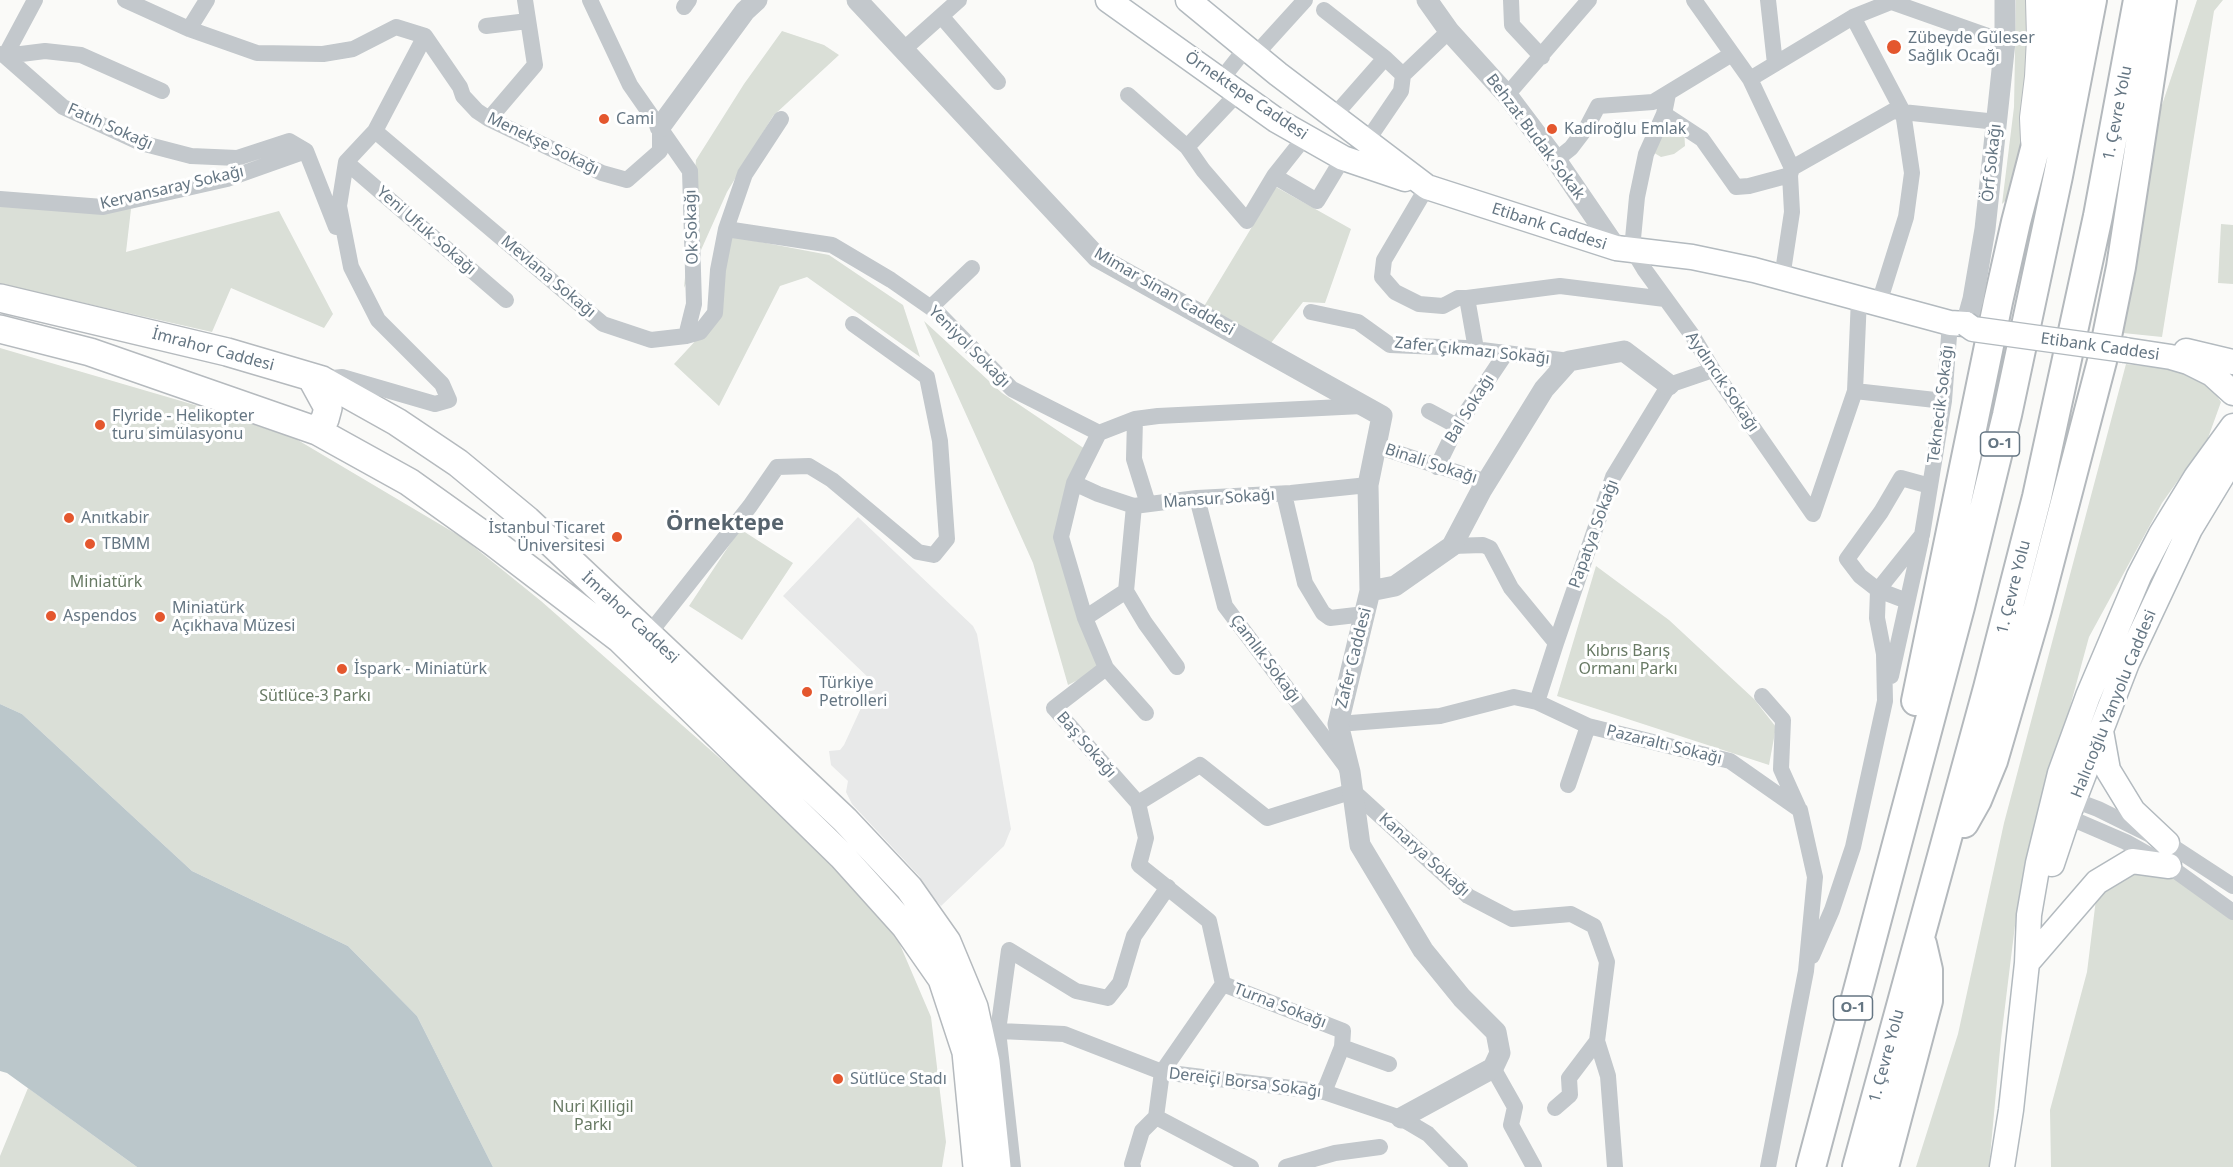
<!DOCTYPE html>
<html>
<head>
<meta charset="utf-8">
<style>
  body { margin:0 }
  canvas { display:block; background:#fafaf8 }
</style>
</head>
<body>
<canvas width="2233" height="1167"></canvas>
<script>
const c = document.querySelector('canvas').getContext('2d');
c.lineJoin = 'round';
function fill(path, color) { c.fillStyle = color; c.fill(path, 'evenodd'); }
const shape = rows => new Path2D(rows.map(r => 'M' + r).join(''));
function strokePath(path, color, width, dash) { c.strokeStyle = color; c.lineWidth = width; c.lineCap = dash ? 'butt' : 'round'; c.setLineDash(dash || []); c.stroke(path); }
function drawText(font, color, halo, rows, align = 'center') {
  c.font = font + ' "Noto Sans",sans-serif'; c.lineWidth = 6; c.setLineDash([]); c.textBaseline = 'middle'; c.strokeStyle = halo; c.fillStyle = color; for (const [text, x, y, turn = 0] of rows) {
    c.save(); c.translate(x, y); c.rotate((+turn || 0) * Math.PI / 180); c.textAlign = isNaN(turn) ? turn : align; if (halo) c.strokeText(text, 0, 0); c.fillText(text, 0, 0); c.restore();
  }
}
const built = shape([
  [858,517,973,626,977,634,1011,829,1004,846,941,906,921,885,920,877,852,804,846,792,848,781,831,765,829,751,840,750,844,745,873,682,783,596]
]);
const green = shape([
  [2016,0,2033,0,2030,86,2021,145,2007,199,2002,204,2014,107],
  [2197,0,2223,0,2214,11,2162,337,2123,333,2155,126],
  [782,31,824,45,839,55,773,116,727,192,684,288,696,160,744,84],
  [1663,123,1684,128,1685,146,1674,154,1661,157,1651,151],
  [1276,187,1351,229,1325,303,1303,302,1271,343,1203,308],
  [0,203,131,209,126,252,279,211,333,314,324,328,231,288,212,332,0,284],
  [2221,224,2233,225,2233,284,2218,283],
  [729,236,829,255,903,305,920,357,807,277,780,286,719,406,674,364,712,323],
  [924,321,1002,393,1085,449,1059,534,1100,669,1068,685,1033,563],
  [0,348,205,408,296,439,463,538,541,601,815,842,898,940,931,1017,946,1142,942,1167,493,1167,417,1016,348,946,192,871,22,714,0,704],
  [2126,364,2187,371,2205,378,2221,402,2208,438,2162,503,2089,637,2037,828,2017,909,2001,1039,1989,1167,1916,1167,1958,1034,2004,823],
  [740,529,793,563,742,640,689,606],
  [1596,566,1669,620,1754,699,1776,727,1769,765,1557,696],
  [2155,864,2233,920,2233,1167,2051,1167,2050,1110,2087,972,2097,891],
  [28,1088,137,1167,0,1167,0,1156]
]);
const water = shape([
  [0,704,22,714,192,871,348,946,417,1016,493,1167,137,1167,7,1073,0,1071]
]);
const minor = shape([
  [125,0,189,29,257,53,323,54,353,49,396,27,425,36,460,87,463,96,477,111,489,119,602,173,627,180,660,151,660,127],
  [590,0,630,85,690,171,694,304,686,336],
  [1511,0,1512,25,1542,57],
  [1694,0,1750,79,1792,168,1790,175,1792,212,1782,278],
  [1768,0,1775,64],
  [1886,0,2005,42],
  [684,7,689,0],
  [1324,10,1385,58,1403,75],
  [942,17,998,82],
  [1853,17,1903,112,1912,173,1906,217,1879,303],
  [486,26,528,21],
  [189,29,207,0],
  [903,50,959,0],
  [0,54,5,56,63,107,141,143,191,156,237,158,289,141,306,151],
  [1256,54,1305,0],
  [5,56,45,51,81,55,162,91],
  [5,56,35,0],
  [1403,75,1449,31],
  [1750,79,1853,17,1893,1],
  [1220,81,1246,48],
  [1668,94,1664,114,1646,154,1637,197,1632,249,1644,269,1692,335,1713,370,1813,514],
  [1128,95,1187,147,1203,170,1247,221,1274,176,1317,201,1343,158],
  [1507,95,1589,0],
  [1664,114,1702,139,1736,187,1749,186,1790,175],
  [1334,116,1385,58],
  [489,119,535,65,525,0],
  [375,131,603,324,651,340,686,336,700,332,715,313,718,270,726,229,745,174,781,119],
  [1367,141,1401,91,1403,75],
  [1187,147,1237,94],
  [306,151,336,227],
  [1556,160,1571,148,1587,127,1598,106,1653,102,1732,54],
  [346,162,506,300],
  [1792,168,1893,111,1997,122],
  [1274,176,1305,137],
  [1427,187,1384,260,1382,277,1395,292,1419,304,1443,306,1458,298,1467,298],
  [0,199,103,207,227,179,306,151],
  [726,229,832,245,891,280,937,312,1012,389,1099,433,1135,419,1158,416,1362,406],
  [931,307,972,268],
  [1311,312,1358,322,1390,345,1466,348,1569,361],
  [1476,349,1467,298,1560,286,1665,299],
  [324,379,342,377,435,404,449,400,442,384,378,320,351,267,339,206,346,162,375,131,425,36],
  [1855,391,1859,298],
  [1429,411,1457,426],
  [1135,419,1134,459,1148,504],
  [1099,433,1074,483,1061,537,1085,618,1106,668,1146,713],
  [1376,446,1487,482],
  [1437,467,1457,426,1506,353],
  [1074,483,1098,494,1134,506,1197,498,1291,493,1368,485],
  [1284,494,1305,583,1323,613,1330,618,1365,614],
  [1197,498,1225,606,1347,768],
  [1813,514,1855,391,1944,401],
  [1452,546,1483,545,1490,548,1511,588,1556,643],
  [1126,591,1145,623,1177,667],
  [1907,601,1878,590,1922,535,1944,401,1950,323],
  [1085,618,1126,591,1134,506],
  [648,635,750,506,777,467,809,466,832,480,918,552,934,555,947,539,940,441,927,377,853,324],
  [1106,668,1054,708,1138,803,1146,838,1139,865,1209,921,1223,984,1162,1072,1156,1117,1142,1131,1132,1164,1133,1167],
  [1891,676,1921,540],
  [1762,696,1783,720,1781,769,1799,809],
  [1537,702,1556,643,1613,477,1669,385,1713,370],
  [1338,724,1440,716,1514,697,1537,702,1588,726,1730,761,1800,810,1815,877,1806,971,1768,1167],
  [1568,785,1588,726],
  [2074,800,2098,809,2167,843,2233,886],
  [1138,803,1200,765,1267,818,1353,791,1468,896,1512,919,1571,914,1594,926,1607,962,1597,1041,1608,1076,1615,1167],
  [2068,817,2126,842,2169,866,2233,912],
  [1812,956,1832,910,1853,847,1885,701,1884,654,1877,618,1878,590,1860,576,1847,559,1881,512,1901,478,1930,486],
  [1223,984,1343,1031,1342,1047,1324,1092],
  [979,1030,1064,1034,1162,1072,1324,1092,1401,1118,1428,1134,1460,1167],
  [1342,1047,1389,1064],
  [1493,1068,1515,1107,1511,1125,1534,1167],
  [1555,1108,1570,1095,1569,1078,1597,1041],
  [1156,1117,1251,1167],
  [1013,1167,998,1031,1009,950,1076,991,1108,998,1120,983,1134,936,1168,887],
  [1286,1167,1335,1153,1380,1147]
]);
const tertiary = shape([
  [857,0,1097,257,1382,416,1368,485,1370,591],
  [1427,0,1449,31,1507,95,1556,160,1616,248],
  [660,127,745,11,757,0],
  [1966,324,1973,299,1985,229,2005,42,2005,0],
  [1401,1118,1493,1068,1500,1053,1496,1032,1462,998,1423,950,1360,845,1350,772,1338,724,1370,591,1395,586,1452,546,1481,491,1544,389,1569,361,1624,351,1669,385]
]);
const secondary = shape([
  [1108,0,1276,120,1343,158,1405,179],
  [1188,0,1278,74,1427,187,1616,248,1692,257,1754,270,1950,323,1966,324],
  [2125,350,2171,357,2188,362,2212,374,2233,393],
  [2186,351,2233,362],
  [2101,731,2108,770,2133,811,2167,843],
  [2052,864,2069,813,2127,663,2190,529,2233,458],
  [2027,963,2097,882,2132,861,2169,866],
  [2002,1167,2011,1110,2027,963,2029,915,2038,863,2060,773,2088,696,2139,576,2161,534,2196,477,2233,426]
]);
const primary = shape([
  [0,298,227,352,322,380,397,422,458,463,527,520,845,820,909,888,947,942,974,1007,986,1062,997,1167],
  [0,329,90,352,317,431,409,482,493,542,620,639,842,856,905,926,942,979,966,1052,977,1167],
  [311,377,328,408,325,419,317,431]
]);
const trunk = shape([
  [1916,701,1998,302,2016,222,2049,95,2067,0],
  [1964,823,1977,800,1993,761,2037,610,2102,361,2121,267,2162,0],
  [1811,1167,1960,607,2007,415,2058,176,2092,0],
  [1857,1167,1988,688,2037,497,2098,216,2138,0],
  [1884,1167,1928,1001,1928,970,1922,944]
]);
const motorway = shape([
  [2037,140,2036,118,2041,77,2043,38,2042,0]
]);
const secondaryBridge = shape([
  [1966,324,1973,329,2125,350]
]);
const markers = [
  [1894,47,8,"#e4572e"],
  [604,119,6,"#e4572e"],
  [1552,129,6,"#e4572e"],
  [100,425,6,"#e4572e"],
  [69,518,6,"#e4572e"],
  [617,537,6,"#e4572e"],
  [90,544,6,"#e4572e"],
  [51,616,6,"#e4572e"],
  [160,617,6,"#e4572e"],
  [342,669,6,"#e4572e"],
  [807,692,6,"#e4572e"],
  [838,1079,6,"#e4572e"]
];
const shields = [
  [2000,444,39],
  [1853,1008,39]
];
const shieldNames = [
  ["O-1",2000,444],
  ["O-1",1853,1008]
];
const poiNames = [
  ["Zübeyde Güleser",1908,38],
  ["Sağlık Ocağı",1908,56],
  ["Cami",616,119],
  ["Kadiroğlu Emlak",1564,129],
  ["Flyride - Helikopter",112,416],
  ["turu simülasyonu",112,434],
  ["Anıtkabir",81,518],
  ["İstanbul Ticaret",605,528,"right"],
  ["Üniversitesi",605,546,"right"],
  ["TBMM",102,544],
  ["Miniatürk",172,608],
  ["Açıkhava Müzesi",172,626],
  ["Aspendos",63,616],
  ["İspark - Miniatürk",354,669],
  ["Türkiye",819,683],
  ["Petrolleri",819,701],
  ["Sütlüce Stadı",850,1079]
];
const streetNames = [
  ["Örnektepe Caddesi",1246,96,34],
  ["1. Çevre Yolu",2118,113,-79],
  ["Fatıh Sokağı",110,127,24],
  ["Behzat Budak Sokak",1535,137,53],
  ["Menekşe Sokağı",543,144,26],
  ["Örf Sokağı",1992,163,-84],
  ["Kervansaray Sokağı",172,188,-13],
  ["Ok Sokağı",692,227,-92],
  ["Etibank Caddesi",1549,227,18],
  ["Yeni Ufuk Sokağı",426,231,41],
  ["Mevlana Sokağı",548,277,40],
  ["Mimar Sinan Caddesi",1164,292,30],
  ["Yeniyol Sokağı",969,347,45],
  ["Etibank Caddesi",2100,347,8],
  ["İmrahor Caddesi",213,350,15],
  ["Zafer Çıkmazı Sokağı",1472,351,6],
  ["Aydıncık Sokağı",1722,382,56],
  ["Teknecik Sokağı",1941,404,-83],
  ["Bal Sokağı",1470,409,-58],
  ["Binali Sokağı",1431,464,18],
  ["Mansur Sokağı",1219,499,-4],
  ["Papatya Sokağı",1594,534,-70],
  ["1. Çevre Yolu",2014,587,-76],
  ["İmrahor Caddesi",630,618,43],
  ["Zafer Caddesi",1354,658,-76],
  ["Çamlık Sokağı",1265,659,53],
  ["Halıcıoğlu Yanyolu Caddesi",2114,704,-68],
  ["Baş Sokağı",1086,745,49],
  ["Pazaraltı Sokağı",1664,745,14],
  ["Kanarya Sokağı",1424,855,42],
  ["Turna Sokağı",1280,1006,21],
  ["1. Çevre Yolu",1887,1056,-75],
  ["Dereiçi Borsa Sokağı",1245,1083,7]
];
const parkNames = [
  ["Miniatürk",106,582],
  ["Kıbrıs Barış",1628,651],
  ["Ormanı Parkı",1628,669],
  ["Sütlüce-3 Parkı",315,696],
  ["Nuri Killigil",593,1107],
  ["Parkı",593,1125]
];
const districtNames = [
  ["Örnektepe",725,524]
];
fill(built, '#e8e9e9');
fill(green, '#dadfd7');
fill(water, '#bbc7cb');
strokePath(secondary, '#b3babf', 27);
strokePath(primary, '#b5babe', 30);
strokePath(trunk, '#b4b9bd', 32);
strokePath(motorway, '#b4b9bd', 34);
strokePath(minor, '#c3c8cc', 16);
strokePath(tertiary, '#c3c8cc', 21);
strokePath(secondary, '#fff', 24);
strokePath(primary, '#fff', 27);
strokePath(trunk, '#fff', 28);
strokePath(motorway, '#fff', 32);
strokePath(secondaryBridge, '#b3babf', 27, []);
strokePath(secondaryBridge, '#fff', 24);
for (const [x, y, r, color] of markers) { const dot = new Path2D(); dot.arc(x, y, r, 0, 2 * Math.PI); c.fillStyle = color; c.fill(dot); strokePath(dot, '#fff', 2); }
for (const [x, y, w] of shields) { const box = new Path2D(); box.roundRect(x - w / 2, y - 12, w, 24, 4.5); c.fillStyle = '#fff'; c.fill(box); strokePath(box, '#657683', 1.5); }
drawText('bold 15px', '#657683', null, shieldNames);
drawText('16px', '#657683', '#fff', poiNames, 'left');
drawText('16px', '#657683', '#fff', streetNames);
drawText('16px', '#687a64', '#fff', parkNames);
drawText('bold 22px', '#57646e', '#fff', districtNames);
</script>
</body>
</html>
